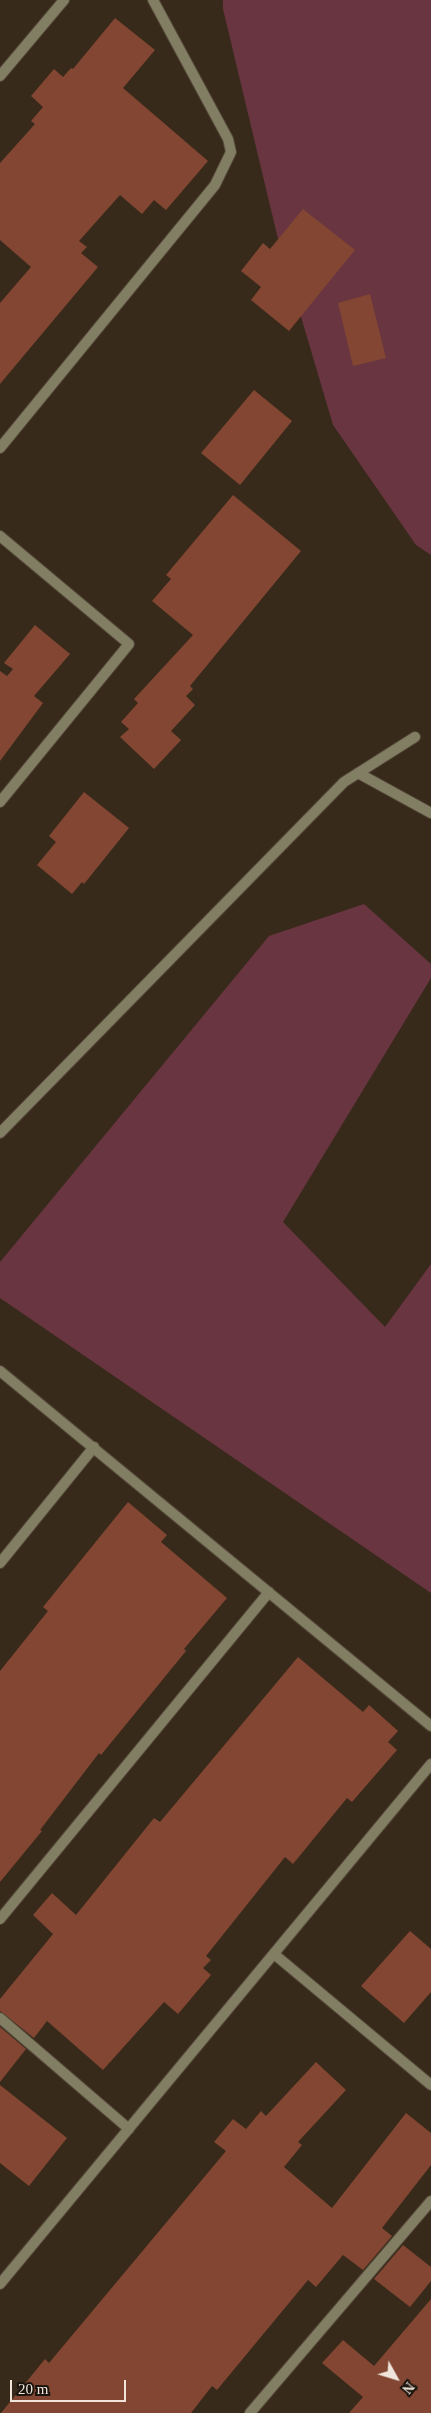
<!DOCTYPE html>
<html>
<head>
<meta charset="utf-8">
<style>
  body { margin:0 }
  #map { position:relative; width:431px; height:2413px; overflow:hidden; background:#382a1a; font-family:Georgia,serif }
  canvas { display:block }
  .north { position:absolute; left:371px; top:2353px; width:50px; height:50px; -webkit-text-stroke:4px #1b140d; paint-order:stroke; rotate:129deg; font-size:14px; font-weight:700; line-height:20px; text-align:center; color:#efe5db }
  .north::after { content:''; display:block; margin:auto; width:18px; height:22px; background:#efe5db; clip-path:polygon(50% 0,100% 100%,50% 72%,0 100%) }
  .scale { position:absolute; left:10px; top:2380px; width:116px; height:22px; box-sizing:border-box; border:2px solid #efe5db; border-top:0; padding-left:6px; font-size:15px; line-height:18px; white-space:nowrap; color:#efe5db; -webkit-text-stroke:4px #1b140d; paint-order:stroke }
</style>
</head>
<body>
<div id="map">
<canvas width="431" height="2413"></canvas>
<div class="north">N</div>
<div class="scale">20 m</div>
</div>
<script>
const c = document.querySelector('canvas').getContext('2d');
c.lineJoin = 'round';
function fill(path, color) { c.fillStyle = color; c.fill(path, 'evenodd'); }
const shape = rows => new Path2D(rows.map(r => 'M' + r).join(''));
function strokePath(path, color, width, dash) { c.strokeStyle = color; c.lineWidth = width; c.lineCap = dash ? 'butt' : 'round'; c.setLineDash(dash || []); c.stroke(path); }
const green = shape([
  [223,0,431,0,431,555,416,545,333,425,278,239,223,9],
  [364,904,431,964,431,978,283,1222,385,1327,431,1264,431,1593,0,1298,0,1262,269,936]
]);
const building = shape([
  [115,18,155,50,123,88,208,161,166,210,154,200,142,214,120,195,79,241,87,247,81,253,98,267,0,384,0,303,31,267,0,240,0,163,35,124,31,121,43,107,31,96,54,69,63,77,71,68,73,69],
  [303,209,355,250,289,331,251,300,261,287,241,271,263,243,270,249],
  [370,294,386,358,353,366,338,303],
  [254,390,292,421,240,485,201,453],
  [233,495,301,551,190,686,193,689,186,696,195,705,171,731,181,740,154,769,120,737,129,729,121,722,138,703,134,699,193,635,152,601,171,579,166,575],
  [35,625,70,654,34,696,43,703,0,761,0,671,7,676,13,669,4,663],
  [84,792,129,828,84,884,82,882,72,894,37,865,56,842,49,836],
  [128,1502,167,1535,161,1542,227,1598,184,1649,186,1651,101,1755,99,1753,40,1830,42,1831,0,1882,0,1671,48,1611,43,1607],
  [298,1657,363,1712,369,1705,398,1731,388,1742,397,1750,352,1802,347,1798,293,1864,285,1857,206,1956,211,1960,203,1968,211,1975,178,2014,164,2002,103,2070,47,2021,34,2038,0,2011,0,1999,53,1934,33,1915,52,1893,76,1915,154,1818,160,1822],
  [410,1931,431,1949,431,1992,404,2023,361,1986],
  [0,2027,26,2049,0,2082],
  [316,2062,346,2090,298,2142,302,2145,284,2167,332,2208,406,2113,431,2133,431,2165,382,2228,392,2236,363,2270,343,2255,316,2287,308,2280,217,2390,212,2386,191,2413,1,2413,45,2359,49,2363,226,2151,214,2142,233,2119,246,2129,261,2111,266,2116],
  [0,2085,67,2138,29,2186,0,2163],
  [403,2245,431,2267,431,2281,410,2307,374,2279],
  [431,2299,431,2413,349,2413,363,2397,322,2363,343,2340,374,2366]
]);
const street = shape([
  [0,76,64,0],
  [0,448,215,185,231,152,228,139,153,0],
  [0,536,129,644,0,802],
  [358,773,431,813],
  [0,1133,344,782,415,737],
  [0,1371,431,1726],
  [0,1563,94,1447],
  [0,1919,269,1592],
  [274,1954,431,2085],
  [0,2018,129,2129],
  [0,2284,431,1764],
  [250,2413,431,2201]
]);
fill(green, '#683541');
fill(building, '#824633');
strokePath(street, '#554839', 12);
strokePath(street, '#817e63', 10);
</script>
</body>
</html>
